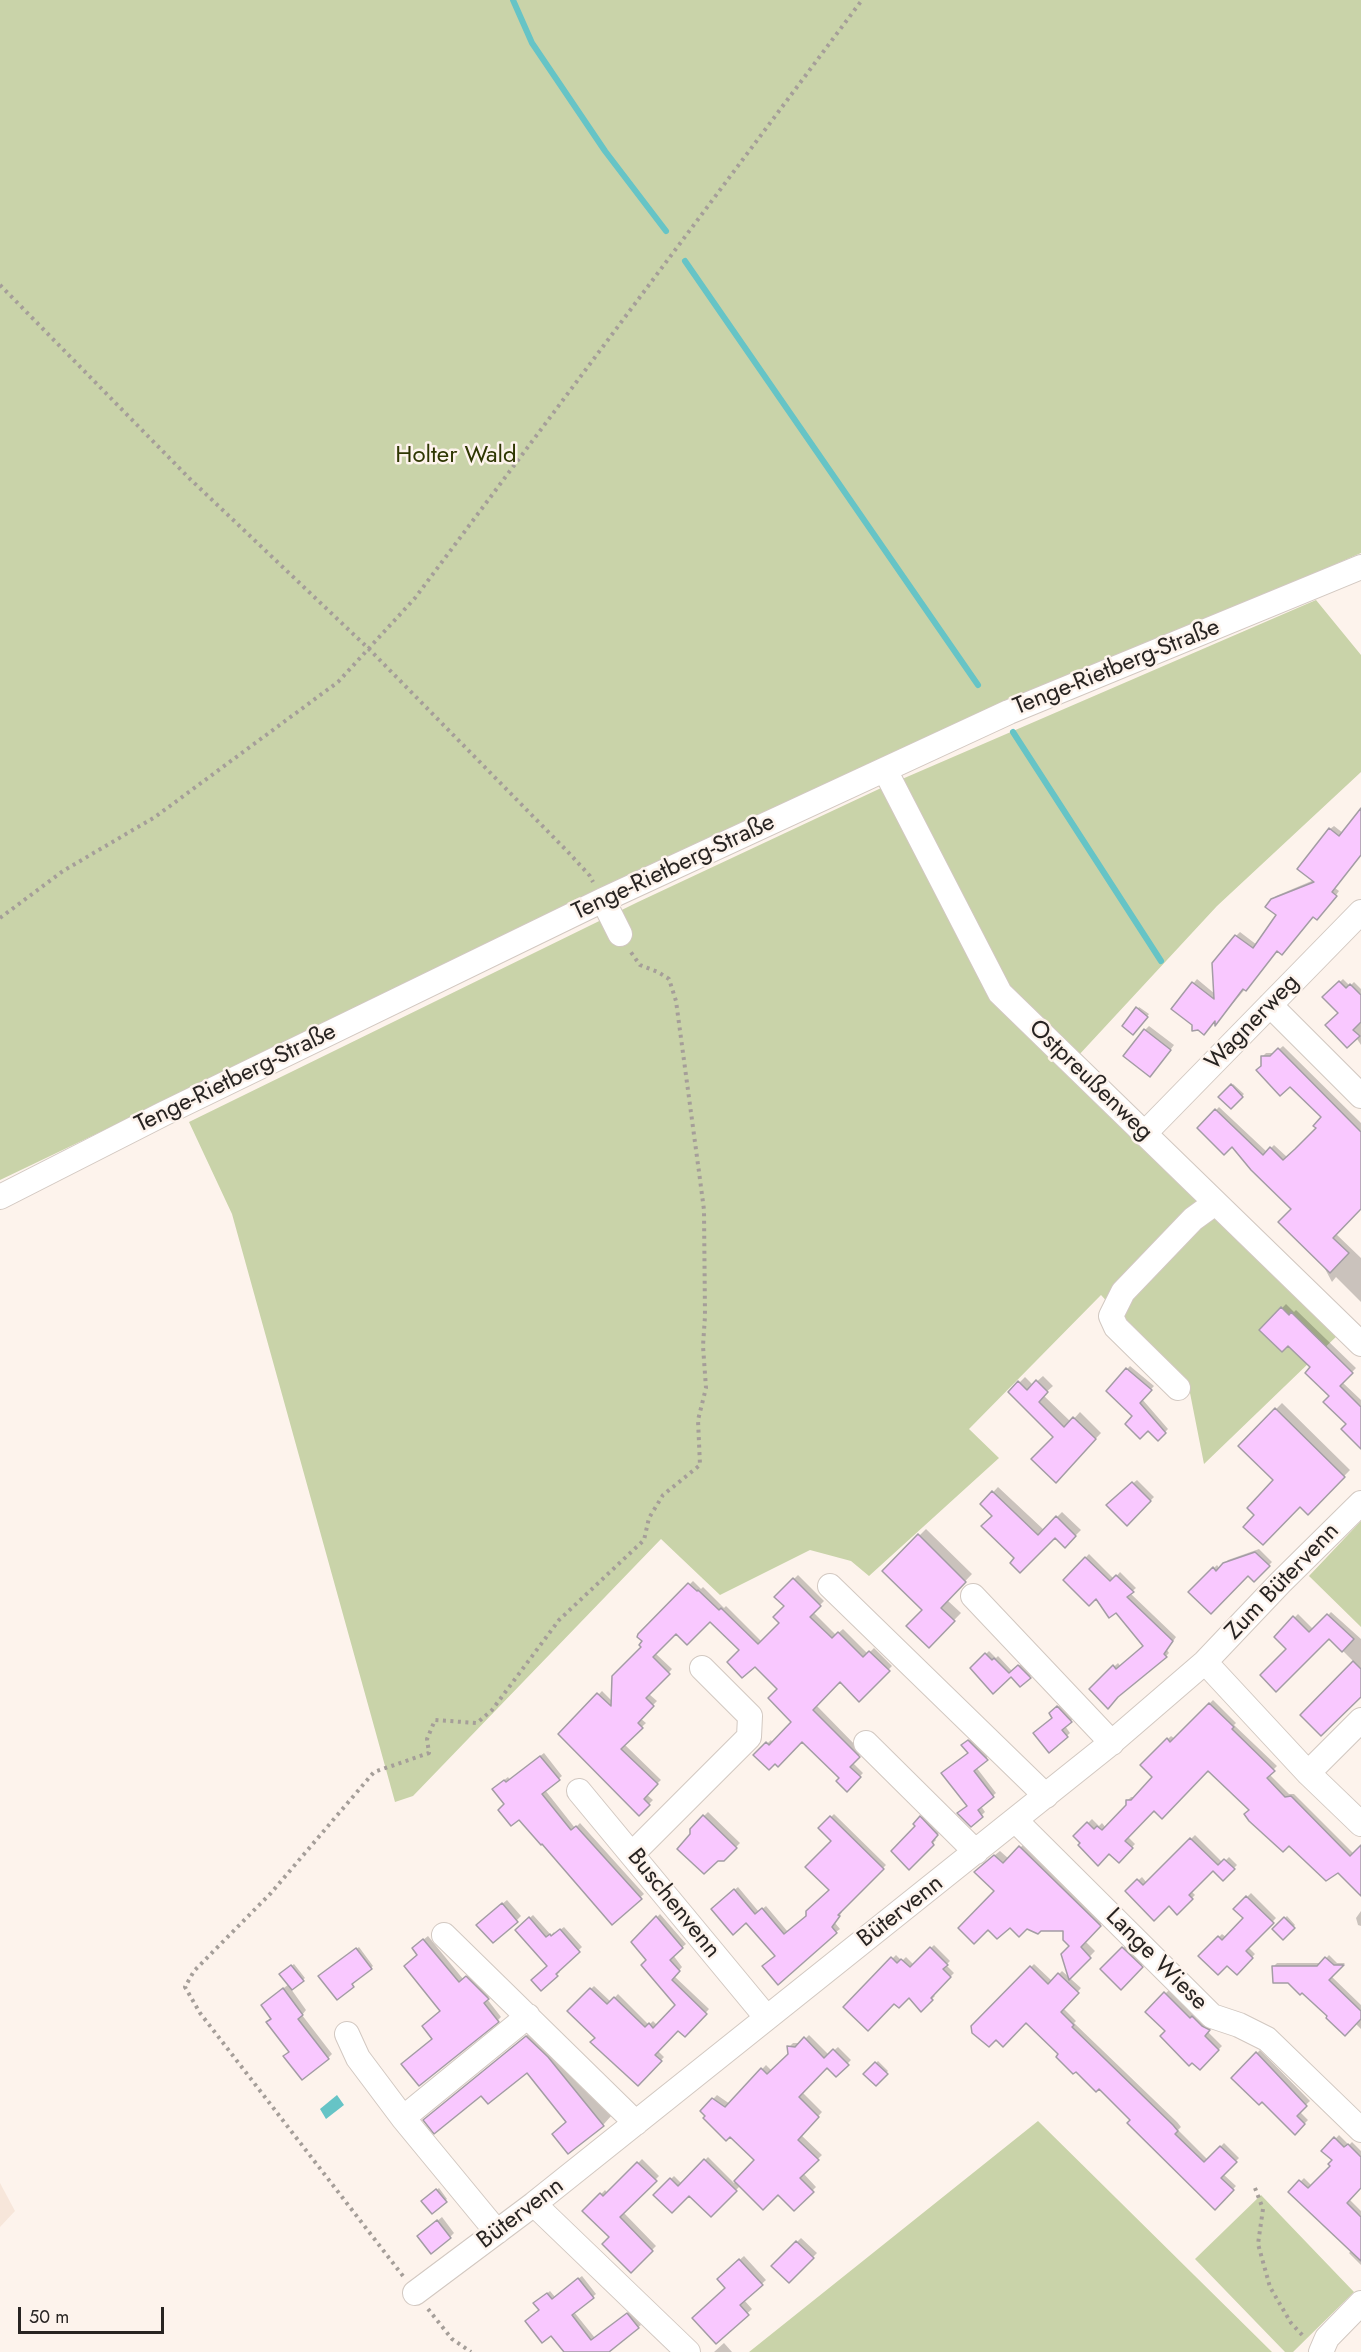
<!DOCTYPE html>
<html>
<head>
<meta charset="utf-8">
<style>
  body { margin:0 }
  #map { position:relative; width:1361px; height:2352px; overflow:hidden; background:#fdf3ec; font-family:Jost,sans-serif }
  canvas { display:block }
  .scale { position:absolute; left:18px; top:2307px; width:146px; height:27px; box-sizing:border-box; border:3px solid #282422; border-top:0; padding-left:8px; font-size:18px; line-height:21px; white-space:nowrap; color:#282422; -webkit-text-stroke:4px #fdf3ec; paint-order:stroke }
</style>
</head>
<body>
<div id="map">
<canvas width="1361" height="2352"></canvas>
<div class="scale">50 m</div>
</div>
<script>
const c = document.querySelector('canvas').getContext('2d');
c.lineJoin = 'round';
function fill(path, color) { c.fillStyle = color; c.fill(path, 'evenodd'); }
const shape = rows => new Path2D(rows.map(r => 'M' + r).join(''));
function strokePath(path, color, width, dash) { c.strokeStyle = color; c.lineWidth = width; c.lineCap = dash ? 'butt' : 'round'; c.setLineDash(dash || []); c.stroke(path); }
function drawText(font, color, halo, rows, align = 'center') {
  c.font = font + ' Jost,sans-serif'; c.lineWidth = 5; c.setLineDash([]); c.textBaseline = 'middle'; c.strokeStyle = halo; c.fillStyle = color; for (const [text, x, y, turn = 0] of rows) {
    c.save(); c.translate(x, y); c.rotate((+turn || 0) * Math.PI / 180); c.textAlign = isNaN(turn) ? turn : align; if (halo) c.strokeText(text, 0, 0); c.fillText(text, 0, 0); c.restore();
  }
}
const built = shape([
  [0,2183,15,2211,0,2227]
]);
const green = shape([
  [0,0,1361,0,1361,553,994,713,877,760,0,1180],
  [1316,600,1361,655,1361,772,1217,906,1065,1070,1339,1334,1204,1464,1190,1393,1101,1295,969,1429,999,1458,869,1576,851,1561,810,1550,720,1595,661,1539,413,1796,395,1802,232,1214,189,1122,638,902,879,789],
  [1361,1521,1361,1627,1309,1576],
  [1038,2121,1272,2352,749,2352],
  [1261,2195,1354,2292,1293,2352,1285,2352,1195,2259]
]);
const water = shape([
  [337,2095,344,2105,326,2119,320,2109]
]);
const shadow = shape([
  [1361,810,1361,854,1335,888,1339,891,1321,915,1313,915,1278,950,1219,1020,1216,1018,1193,1024,1173,1009,1197,979,1215,994,1236,936,1240,932,1257,945,1278,915,1272,900,1276,896,1314,880,1330,829,1334,826,1343,833],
  [1343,979,1350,986,1354,982,1361,989,1361,1045,1340,1013,1324,997],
  [1139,1007,1149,1014,1133,1033,1124,1026],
  [1149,1026,1174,1045,1154,1071,1145,1030],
  [1283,1046,1361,1123,1361,1207,1335,1233,1361,1258,1361,1302,1336,1277,1332,1282,1293,1209,1232,1145,1199,1128,1219,1107,1267,1152,1274,1145,1287,1157,1318,1128,1323,1117,1290,1084,1262,1066,1262,1057,1266,1053,1275,1053],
  [1233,1084,1244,1094,1231,1107,1220,1097],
  [1286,1304,1294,1312,1296,1310,1356,1368,1342,1382,1361,1400,1361,1442,1312,1367,1288,1344,1261,1330],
  [1130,1366,1154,1386,1142,1399,1168,1429,1158,1439,1134,1416,1127,1369],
  [1043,1376,1053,1386,1043,1395,1071,1422,1080,1412,1101,1433,1056,1481,1055,1437,1010,1392,1025,1377,1033,1385],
  [1282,1403,1350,1470,1308,1513,1300,1505,1257,1515,1275,1480,1240,1446],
  [1137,1480,1154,1497,1127,1524,1108,1505],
  [998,1487,1044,1530,1062,1512,1081,1530,1065,1546,1055,1536,1017,1558,994,1515,982,1504],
  [926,1529,972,1574,947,1600,961,1613,929,1646,924,1610,884,1571],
  [1259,1549,1272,1562,1254,1580,1248,1574,1190,1592,1217,1565,1220,1569,1228,1560],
  [1089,1554,1114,1579,1120,1572,1136,1588,1130,1593,1176,1637,1167,1650,1169,1653,1166,1656,1091,1689,1118,1663,1121,1667,1145,1646,1116,1611,1065,1580],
  [798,1575,824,1601,813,1612,836,1635,843,1629,868,1654,874,1648,892,1666,859,1700,840,1680,816,1705,862,1752,852,1762,863,1773,847,1790,841,1778,802,1740,755,1755,771,1740,773,1743,794,1722,779,1689,710,1619,676,1632,655,1653,672,1669,649,1694,657,1701,640,1718,646,1723,624,1744,661,1780,646,1794,653,1800,639,1814,560,1734,602,1691,612,1701,643,1647,644,1641,639,1635,693,1581,701,1589,703,1587,724,1608,726,1606,762,1642,781,1623,786,1606,776,1597],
  [1331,1612,1361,1639,1361,1695,1302,1715,1354,1662,1329,1637,1288,1649,1276,1637,1298,1614,1314,1630],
  [989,1651,996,1658,998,1656,1012,1671,1022,1663,1033,1674,1020,1685,1011,1675,972,1668],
  [1213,1700,1236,1723,1234,1725,1277,1766,1269,1774,1289,1794,1294,1794,1354,1854,1361,1847,1361,1894,1338,1871,1251,1810,1208,1769,1154,1809,1127,1836,1135,1844,1119,1861,1109,1852,1082,1843,1075,1836,1092,1819,1099,1826,1102,1823,1106,1828,1128,1805,1127,1801,1131,1797,1135,1797,1154,1777,1142,1765,1171,1736,1175,1739],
  [1061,1704,1074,1718,1065,1726,1070,1733,1050,1751,1054,1710],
  [972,1738,990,1755,976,1767,996,1793,981,1806,985,1812,971,1825,968,1805,969,1753,963,1745],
  [544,1753,562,1776,545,1790,575,1828,580,1823,644,1894,612,1923,543,1842,506,1804,498,1785,508,1777,510,1780],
  [708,1812,740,1843,723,1860,691,1835,691,1829],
  [834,1814,886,1865,841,1910,842,1912,835,1923,840,1929,836,1932,801,1961,776,1955,746,1921,716,1906,738,1887,759,1912,766,1906,788,1932,807,1916,831,1890,833,1841,820,1828],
  [924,1814,941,1831,934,1838,936,1840,909,1867,918,1826,915,1823],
  [1195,1835,1223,1863,1229,1857,1237,1865,1223,1879,1213,1868,1191,1891,1195,1895,1177,1913,1169,1904,1127,1891,1142,1877,1147,1883],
  [1026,1842,1105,1920,1085,1941,1095,1951,1070,1977,1071,1946,1064,1930,996,1891,981,1866,1000,1851,1009,1859],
  [1251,1893,1276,1918,1248,1947,1255,1954,1237,1973,1227,1963,1200,1956,1222,1934,1226,1937,1245,1918,1235,1909],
  [507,1900,521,1916,517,1920,483,1920],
  [1361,1911,1361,1926,1358,1925,1356,1918],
  [660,1914,686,1944,673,1955,682,1967,674,1976,709,2009,685,2035,678,2029,657,2050,664,2057,638,2084,597,2038,569,2011,594,1986,611,2002,618,1994,649,2025,653,2021,658,2026,677,2005,648,1960,633,1942],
  [533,1915,551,1935,554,1932,555,1934,564,1927,582,1947,558,1970,560,1972,541,1989,549,1965,517,1930],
  [1287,1916,1295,1925,1283,1938,1274,1929],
  [428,1936,463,1979,470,1973,492,1994,487,1999,501,2017,498,2020,434,2039,442,2011,419,1955,417,1945],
  [1127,1944,1145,1962,1121,1987,1102,1969],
  [934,1945,950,1961,946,1965,954,1973,933,1994,935,1996,921,2010,909,1996,894,2002,845,2007,896,1955,902,1961,906,1957,914,1965],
  [359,1947,373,1966,337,1998,322,1974],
  [1329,1955,1337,1963,1345,1963,1331,1976,1361,2005,1361,2029,1355,2023,1330,2016,1274,1966,1277,1963,1322,1963],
  [294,1964,305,1978,291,1989,306,2010,302,2015,332,2054,328,2058,290,2051,272,2018,267,2001,289,1984,281,1974],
  [1034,1964,1052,1981,1062,1971,1081,1988,1063,2008,1076,2021,1074,2023,1177,2122,1181,2127,1178,2130,1208,2160,1224,2143,1239,2158,1223,2174,1236,2186,1215,2208,1132,2120,1026,2021,996,2038,973,2027],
  [1169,1990,1212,2026,1207,2031,1222,2046,1200,2068,1147,2012],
  [537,2027,612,2115,603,2125,554,2134,568,2121,527,2071,481,2094,434,2111],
  [809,2035,829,2055,838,2047,851,2060,836,2075,827,2066,802,2092,822,2112,801,2135,822,2155,803,2173,816,2187,794,2209,778,2193,740,2186,711,2215,689,2194,655,2195,674,2176,682,2184,708,2157,734,2183,757,2160,702,2111,717,2095,730,2104,766,2065,772,2071,789,2054,789,2047,793,2043,801,2043],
  [1260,2050,1310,2101,1299,2111,1308,2120,1295,2133,1262,2100,1233,2078],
  [878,2061,888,2071,875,2084,865,2074],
  [1339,2135,1349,2145,1352,2142,1361,2151,1361,2186,1349,2199,1361,2211,1361,2265,1349,2253,1352,2250,1290,2192,1304,2178,1312,2186,1332,2166,1334,2160,1324,2151],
  [642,2159,659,2176,623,2212,656,2246,631,2271,611,2237,585,2211,605,2190,608,2194],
  [439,2188,447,2199,432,2212,423,2201],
  [442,2217,454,2233,450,2237,424,2232],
  [801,2238,817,2253,789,2281,773,2266],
  [744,2256,766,2280,744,2300,752,2309,716,2342,727,2288,719,2279],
  [582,2276,596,2294,574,2312,595,2338,630,2311,641,2325,607,2352,572,2352,540,2310,538,2301,550,2291,555,2297],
  [724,2343,732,2352,714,2352]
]);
const stream = shape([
  [513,0,532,43,605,151,666,231],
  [685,261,978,685],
  [1013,732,1161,961]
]);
const building = shape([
  [1361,808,1361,855,1332,892,1337,896,1317,920,1313,917,1282,955,1277,951,1246,991,1243,989,1215,1026,1215,1021,1204,1035,1198,1030,1192,1031,1192,1025,1171,1009,1192,982,1214,999,1212,963,1235,935,1253,948,1276,915,1265,907,1271,899,1314,882,1297,869,1329,828,1339,836,1361,808],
  [1339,981,1346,988,1350,984,1361,995,1361,1022,1353,1030,1360,1036,1347,1048,1325,1025,1338,1013,1322,997,1339,981],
  [1136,1007,1148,1017,1133,1035,1122,1026,1136,1007],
  [1144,1029,1171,1050,1150,1077,1123,1056,1144,1029],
  [1278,1048,1361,1132,1361,1209,1333,1238,1349,1253,1330,1273,1278,1222,1291,1209,1251,1170,1232,1147,1224,1155,1197,1128,1215,1109,1263,1155,1270,1147,1283,1160,1295,1149,1316,1128,1313,1126,1321,1117,1290,1087,1280,1096,1256,1070,1261,1066,1261,1056,1270,1056,1278,1048],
  [1231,1084,1243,1097,1231,1109,1218,1097,1231,1084],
  [1281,1307,1289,1315,1291,1312,1353,1373,1340,1386,1361,1407,1361,1449,1341,1429,1346,1424,1323,1402,1329,1396,1305,1373,1310,1367,1288,1346,1282,1352,1259,1330,1281,1307],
  [1126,1368,1152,1390,1140,1403,1166,1433,1158,1441,1148,1431,1140,1439,1125,1424,1132,1416,1106,1391,1126,1368],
  [1036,1380,1048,1392,1039,1402,1064,1427,1073,1417,1096,1439,1056,1483,1031,1459,1053,1437,1008,1392,1018,1381,1027,1390,1036,1380],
  [1275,1408,1345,1477,1308,1515,1300,1507,1263,1545,1243,1527,1254,1515,1247,1508,1273,1480,1238,1446,1275,1408],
  [1132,1482,1151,1501,1127,1526,1106,1505,1132,1482],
  [992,1491,1038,1535,1056,1516,1076,1536,1065,1548,1055,1538,1020,1573,1010,1563,1014,1558,981,1526,992,1516,980,1504,992,1491],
  [918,1534,966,1582,941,1608,955,1621,929,1648,906,1626,922,1610,882,1571,918,1534],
  [1255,1552,1270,1566,1254,1582,1248,1576,1211,1614,1188,1592,1213,1567,1216,1571,1223,1563,1255,1552],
  [1085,1557,1110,1581,1116,1575,1134,1592,1127,1597,1173,1641,1164,1654,1167,1657,1118,1697,1108,1709,1089,1689,1113,1665,1116,1669,1143,1646,1116,1613,1109,1618,1096,1599,1089,1606,1063,1580,1085,1557],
  [793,1578,821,1606,810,1617,832,1638,838,1632,863,1657,869,1651,890,1671,859,1702,840,1682,813,1710,860,1757,850,1767,861,1777,847,1792,836,1781,839,1778,802,1742,778,1767,775,1764,769,1770,753,1755,766,1742,769,1745,791,1722,768,1698,777,1689,755,1667,742,1678,727,1662,739,1650,710,1622,687,1645,676,1634,653,1657,670,1674,646,1698,654,1706,638,1723,643,1728,621,1749,658,1784,644,1799,650,1805,639,1816,558,1734,597,1693,611,1706,612,1676,641,1647,639,1645,642,1641,637,1637,638,1634,688,1583,697,1591,698,1590,719,1610,721,1608,758,1644,779,1623,773,1617,784,1606,774,1597,793,1578],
  [1327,1614,1354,1639,1342,1652,1329,1639,1276,1692,1260,1675,1286,1649,1274,1637,1293,1616,1309,1632,1327,1614],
  [985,1653,992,1660,994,1658,1009,1673,1018,1665,1031,1678,1020,1687,1011,1677,993,1694,970,1668,985,1653],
  [1353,1661,1361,1669,1361,1697,1321,1736,1300,1715,1353,1661],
  [1209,1703,1234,1727,1232,1729,1275,1771,1267,1778,1285,1797,1291,1796,1350,1856,1361,1845,1361,1896,1338,1873,1326,1881,1289,1846,1283,1852,1249,1821,1244,1814,1249,1810,1208,1771,1162,1819,1154,1811,1125,1841,1133,1848,1119,1863,1109,1854,1098,1866,1078,1845,1080,1843,1073,1836,1087,1822,1094,1829,1097,1826,1102,1830,1126,1805,1126,1800,1131,1800,1152,1777,1140,1765,1167,1738,1170,1742,1209,1703],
  [1057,1706,1072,1722,1062,1730,1068,1737,1049,1753,1033,1733,1052,1718,1049,1713,1057,1706],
  [968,1740,988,1760,974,1771,994,1797,978,1810,983,1817,971,1827,957,1813,967,1806,941,1773,968,1753,961,1745,968,1740],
  [540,1756,560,1780,542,1794,571,1830,576,1826,642,1899,612,1925,542,1844,541,1845,519,1820,511,1826,498,1810,504,1804,492,1789,504,1780,506,1782,540,1756],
  [703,1815,737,1848,724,1861,718,1861,704,1874,677,1849,690,1834,690,1829,703,1815],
  [830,1816,884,1869,838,1915,840,1916,832,1927,837,1933,778,1985,762,1966,775,1956,746,1923,733,1935,711,1909,734,1889,755,1914,762,1908,784,1934,806,1916,806,1911,829,1890,805,1867,831,1841,818,1828,830,1816],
  [920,1816,938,1835,932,1842,934,1845,909,1870,891,1851,915,1826,913,1824,920,1816],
  [1190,1838,1218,1865,1224,1859,1235,1869,1223,1881,1213,1871,1189,1895,1193,1899,1177,1915,1169,1906,1154,1921,1125,1891,1137,1879,1143,1885,1190,1838],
  [1019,1846,1101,1926,1081,1947,1091,1958,1069,1980,1061,1954,1069,1946,1063,1940,1063,1931,1041,1931,1038,1934,1027,1929,1019,1937,1010,1928,997,1939,988,1930,974,1944,958,1928,994,1891,974,1872,994,1855,1003,1863,1019,1846],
  [1246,1896,1274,1923,1246,1951,1253,1958,1237,1975,1227,1966,1218,1975,1198,1956,1218,1936,1222,1940,1243,1918,1233,1909,1246,1896],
  [502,1903,518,1922,493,1943,476,1925,502,1903],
  [656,1916,683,1948,670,1960,680,1971,672,1980,707,2014,685,2037,678,2031,655,2055,662,2061,638,2086,590,2042,595,2038,567,2011,590,1988,607,2004,614,1997,645,2027,649,2023,653,2028,675,2005,641,1965,646,1960,631,1942,656,1916],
  [529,1917,546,1937,550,1934,551,1936,560,1929,580,1952,556,1974,558,1976,541,1991,531,1980,547,1966,515,1930,529,1917],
  [1284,1917,1295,1928,1283,1940,1272,1929,1284,1917],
  [423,1939,459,1982,466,1976,489,1999,484,2003,499,2022,419,2086,401,2064,432,2039,422,2026,440,2011,404,1966,417,1955,412,1948,423,1939],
  [930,1947,948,1965,943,1969,951,1977,931,1998,933,2000,921,2012,909,1998,899,2008,894,2004,868,2031,843,2007,891,1957,897,1963,901,1959,910,1967,930,1947],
  [1122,1947,1143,1967,1121,1990,1100,1969,1122,1947],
  [356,1948,372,1969,352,1984,354,1987,337,2000,318,1976,356,1948],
  [1325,1957,1334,1965,1344,1965,1329,1980,1361,2011,1361,2019,1345,2036,1326,2018,1327,2016,1302,1993,1300,1995,1288,1983,1273,1983,1272,1966,1317,1966,1325,1957],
  [291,1965,304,1981,292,1990,279,1974,291,1965],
  [1030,1966,1048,1984,1058,1973,1079,1993,1061,2012,1074,2025,1072,2027,1173,2125,1178,2131,1175,2134,1204,2162,1220,2146,1237,2162,1221,2178,1234,2190,1215,2210,1127,2123,1130,2120,1099,2089,1096,2092,1076,2072,1073,2074,1056,2057,1058,2054,1026,2023,1003,2047,996,2040,989,2047,972,2033,971,2026,1030,1966],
  [283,1988,303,2015,298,2019,329,2059,302,2080,283,2056,289,2052,266,2022,271,2019,261,2005,283,1988],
  [1164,1992,1190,2018,1192,2016,1202,2026,1210,2030,1205,2036,1219,2050,1200,2070,1192,2063,1189,2066,1160,2036,1165,2031,1145,2012,1164,1992],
  [526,2036,548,2057,604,2126,568,2154,552,2134,566,2122,527,2073,488,2104,481,2096,434,2134,423,2120,526,2036],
  [804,2037,824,2058,833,2049,849,2065,836,2077,827,2068,799,2097,819,2117,798,2140,819,2160,800,2178,814,2192,794,2211,778,2195,763,2210,734,2181,754,2160,730,2137,726,2141,703,2118,705,2116,700,2111,712,2098,725,2107,761,2068,767,2074,788,2054,787,2046,795,2047,804,2037],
  [1256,2052,1307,2106,1297,2116,1305,2124,1295,2135,1262,2102,1259,2105,1231,2078,1256,2052],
  [875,2062,888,2074,876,2086,863,2074,875,2062],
  [1334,2137,1344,2147,1348,2144,1361,2157,1361,2188,1347,2203,1361,2217,1361,2261,1288,2192,1299,2180,1308,2188,1330,2166,1328,2164,1332,2160,1321,2151,1334,2137],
  [704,2159,737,2191,711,2217,689,2196,672,2213,653,2195,670,2178,678,2186,704,2159],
  [637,2162,657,2181,620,2217,653,2251,631,2273,602,2244,609,2237,582,2211,600,2193,603,2196,637,2162],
  [436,2189,447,2202,432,2214,421,2201,436,2189],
  [437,2220,451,2238,431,2254,417,2236,437,2220],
  [796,2241,814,2258,789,2283,771,2266,796,2241],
  [739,2259,763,2285,740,2305,749,2315,716,2344,692,2318,725,2288,717,2279,739,2259],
  [578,2278,594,2298,572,2315,591,2340,627,2313,639,2328,609,2352,564,2352,551,2336,542,2343,525,2321,539,2310,533,2303,547,2293,552,2299,578,2278]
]);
const path = shape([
  [0,285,189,478,369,649,568,852,590,876,593,882],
  [0,918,63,871,155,817,338,682,415,598,862,0],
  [1255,2188,1263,2209,1258,2244,1270,2287,1291,2323,1305,2338],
  [403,2276,200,2013,185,1987,194,1971,271,1893,374,1772,429,1753,427,1739,435,1720,477,1723,492,1710,559,1620,644,1540,649,1518,663,1495,700,1465,698,1420,706,1388,703,1346,705,1316,704,1210,699,1172,676,1001,669,979,658,972,640,965,630,951],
  [428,2309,452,2339,471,2352]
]);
const minor = shape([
  [885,770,1000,993,1361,1344],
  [603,900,620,934],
  [1270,1005,1361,1096],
  [1144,1134,1361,912],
  [0,1197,163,1114,603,900,1009,712,1361,567],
  [1178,1388,1116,1327,1111,1316,1123,1292,1193,1219,1215,1203],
  [830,1586,1046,1796],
  [973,1596,1112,1743],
  [1205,1662,1308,1773,1361,1824],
  [866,1743,976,1852],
  [1308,1773,1361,1720],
  [579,1791,767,2018],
  [1016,1821,1212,2016,1239,2025,1267,2039,1361,2130],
  [632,1854,749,1737,750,1716,702,1668],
  [444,1935,636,2123],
  [347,2034,358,2058,403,2118,497,2232],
  [403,2118,528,2016],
  [534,2204,688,2352],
  [415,2293,534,2204,1111,1743,1205,1662,1280,1583,1361,1503],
  [1321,2352,1327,2338,1361,2303]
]);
const parkNames = [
  ["Holter Wald",456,456]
];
const streetNames = [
  ["Tenge-Rietberg-Straße",1117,668,-22],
  ["Tenge-Rietberg-Straße",674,868,-25],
  ["Wagnerweg",1253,1023,-46],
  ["Tenge-Rietberg-Straße",236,1079,-26],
  ["Ostpreußenweg",1090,1081,44],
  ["Zum Bütervenn",1283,1582,-46],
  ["Buschenvenn",673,1904,51],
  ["Bütervenn",901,1912,-38],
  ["Lange Wiese",1156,1960,45],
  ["Bütervenn",521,2214,-37]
];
fill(built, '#f7e6da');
fill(green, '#c9d3a9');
fill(water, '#66c4c6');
fill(shadow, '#0003');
strokePath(stream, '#66c4c6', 6);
fill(building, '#f9c8ff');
strokePath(building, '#a39ca4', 1.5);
strokePath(minor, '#d2c8c1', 26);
strokePath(path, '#a59e99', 4, [3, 4.5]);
strokePath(minor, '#fff', 24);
drawText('24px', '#2e3602', '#fdf3ec', parkNames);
drawText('24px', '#282422', '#fdf3ec', streetNames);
</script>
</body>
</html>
